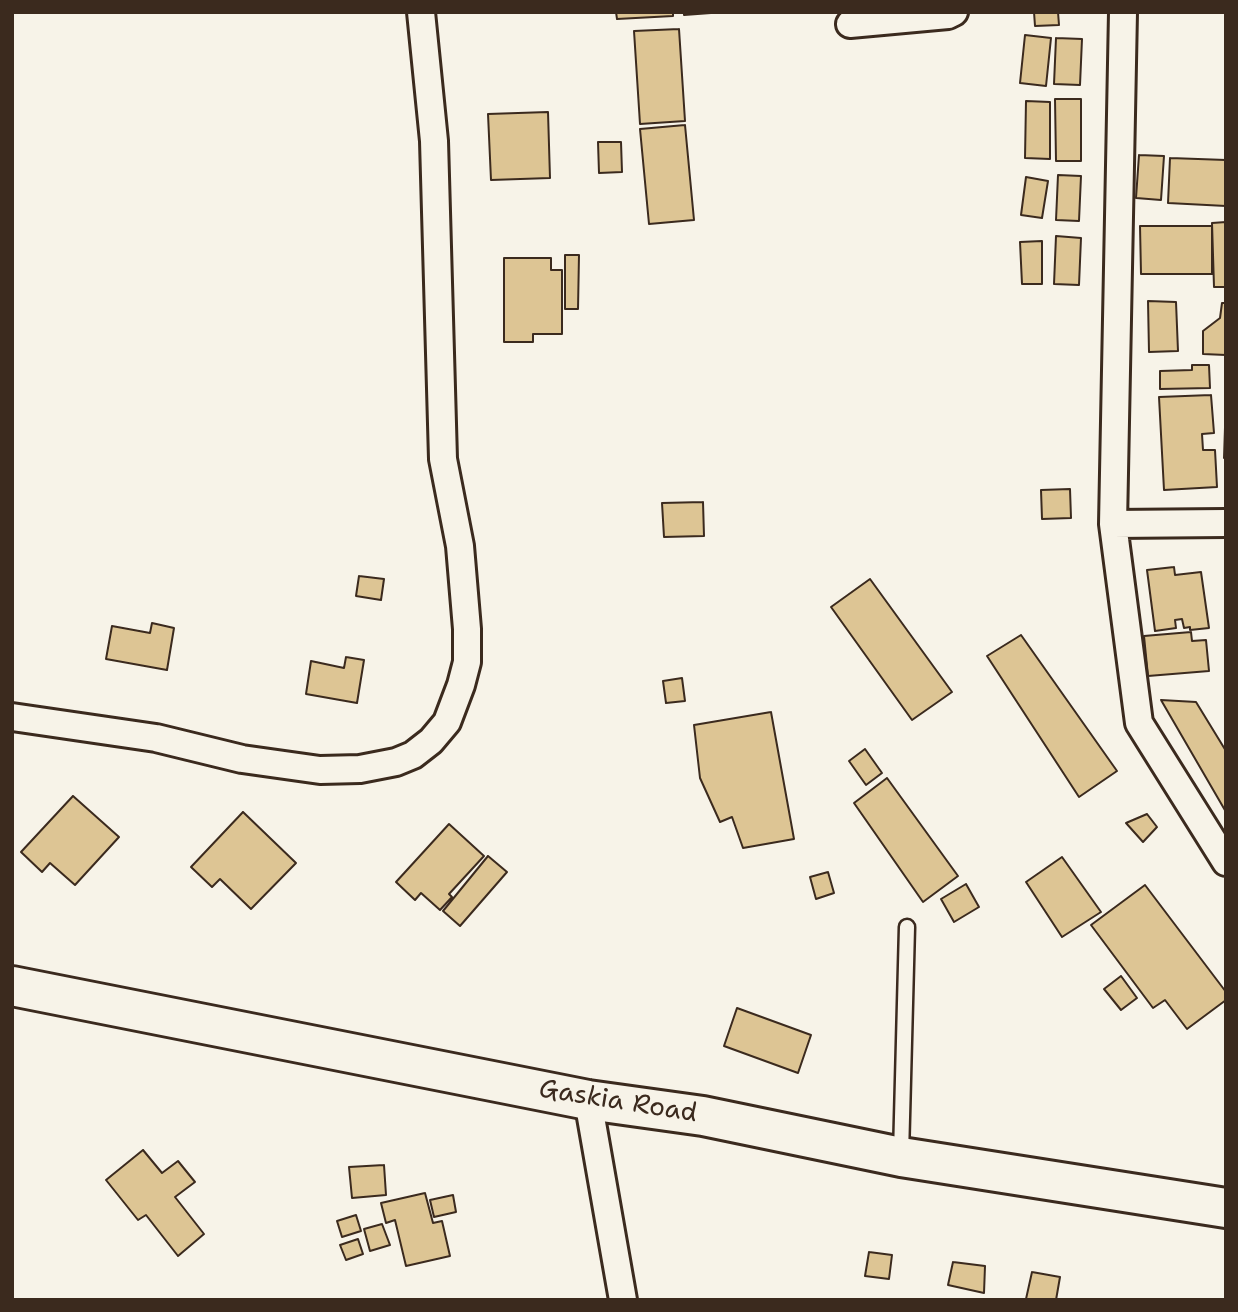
<!DOCTYPE html>
<html>
<head>
<meta charset="utf-8">
<style>
  body { margin:0 }
  #map { position:relative; width:1238px; height:1312px; overflow:hidden; background:#f7f3e8; font-family:"Shantell Sans",sans-serif }
  canvas { display:block }
  .frame { position:absolute; inset:0; border:14px solid #3b2a1e; pointer-events:none }
</style>
</head>
<body>
<div id="map">
<canvas width="1238" height="1312"></canvas>
<div class="frame"></div>
</div>
<script>
const c = document.querySelector('canvas').getContext('2d');
c.lineJoin = 'round';
function fill(path, color) { c.fillStyle = color; c.fill(path, 'evenodd'); }
const shape = rows => new Path2D(rows.map(r => 'M' + r).join(''));
function strokePath(path, color, width, dash) { c.strokeStyle = color; c.lineWidth = width; c.lineCap = dash ? 'butt' : 'round'; c.setLineDash(dash || []); c.stroke(path); }
function drawText(font, color, halo, rows, align = 'center') {
  c.font = font + ' "Shantell Sans",sans-serif'; c.lineWidth = 5; c.setLineDash([]); c.textBaseline = 'middle'; c.strokeStyle = halo; c.fillStyle = color; for (const [text, x, y, turn = 0] of rows) {
    c.save(); c.translate(x, y); c.rotate((+turn || 0) * Math.PI / 180); c.textAlign = isNaN(turn) ? turn : align; if (halo) c.strokeText(text, 0, 0); c.fillText(text, 0, 0); c.restore();
  }
}
const building = shape([
  [616,12,673,12,673,16,617,19,616,12],
  [684,12,711,12,711,13,684,15,684,12],
  [1034,12,1058,12,1059,25,1035,26,1034,12],
  [679,29,685,121,640,124,634,31,679,29],
  [1025,35,1051,38,1046,86,1020,83,1025,35],
  [1056,38,1082,39,1080,85,1054,84,1056,38],
  [1055,99,1081,99,1081,161,1056,161,1055,99],
  [1026,101,1050,102,1050,159,1025,158,1026,101],
  [548,112,550,178,491,180,488,114,548,112],
  [685,125,694,220,649,224,640,129,685,125],
  [598,142,621,142,622,172,599,173,598,142],
  [1139,155,1164,156,1161,200,1136,198,1139,155],
  [1170,158,1226,160,1226,206,1168,203,1170,158],
  [1058,175,1081,176,1079,221,1056,220,1058,175],
  [1026,177,1048,181,1042,218,1021,215,1026,177],
  [1226,222,1226,287,1214,287,1212,223,1226,222],
  [1140,226,1212,226,1212,274,1141,274,1140,226],
  [1056,236,1081,238,1079,285,1054,284,1056,236],
  [1042,241,1042,284,1022,284,1020,242,1042,241],
  [565,255,579,255,578,309,565,309,565,255],
  [504,258,551,258,551,270,562,270,562,334,533,334,533,342,504,342,504,258],
  [1148,301,1176,302,1178,351,1149,352,1148,301],
  [1222,303,1226,303,1226,355,1203,354,1203,331,1220,318,1222,303],
  [1192,365,1209,365,1210,388,1160,389,1160,371,1192,370,1192,365],
  [1211,395,1214,433,1202,434,1203,450,1215,450,1217,487,1164,490,1159,397,1211,395],
  [1226,397,1226,458,1224,458,1226,397],
  [1070,489,1071,518,1042,519,1041,490,1070,489],
  [703,502,704,536,664,537,662,503,703,502],
  [1174,567,1175,575,1201,572,1209,628,1190,630,1190,627,1184,628,1182,619,1175,620,1176,628,1155,631,1147,570,1174,567],
  [359,576,384,579,381,600,356,596,359,576],
  [870,579,952,692,912,720,831,607,870,579],
  [152,623,174,628,167,670,106,659,112,626,150,633,152,623],
  [1191,632,1192,641,1206,640,1209,671,1148,676,1144,636,1191,632],
  [1021,635,1117,771,1079,797,987,656,1021,635],
  [346,657,364,660,357,703,306,694,311,661,344,668,346,657],
  [682,678,685,701,666,703,663,681,682,678],
  [1161,700,1196,702,1226,751,1226,812,1161,700],
  [771,712,794,839,743,848,732,817,720,822,700,778,694,725,771,712],
  [865,749,882,773,866,785,849,761,865,749],
  [887,778,958,876,923,902,854,803,887,778],
  [73,796,119,837,75,885,50,863,42,872,21,852,73,796],
  [243,812,296,863,251,909,220,879,212,887,191,867,243,812],
  [1147,814,1157,827,1143,842,1126,823,1147,814],
  [449,824,484,856,449,894,452,897,440,910,421,893,415,900,396,882,449,824],
  [488,856,507,872,460,926,443,911,488,856],
  [1062,857,1101,912,1062,937,1026,882,1062,857],
  [828,872,834,893,816,899,810,877,828,872],
  [966,884,979,907,954,922,941,899,966,884],
  [1145,885,1226,992,1226,1000,1187,1029,1165,1000,1153,1008,1091,925,1145,885],
  [1121,976,1137,998,1121,1010,1104,989,1121,976],
  [737,1008,811,1035,798,1073,724,1046,737,1008],
  [143,1150,162,1173,178,1161,195,1182,175,1197,204,1234,178,1256,146,1215,138,1220,106,1180,143,1150],
  [384,1165,386,1195,352,1198,349,1167,384,1165],
  [425,1193,433,1223,442,1221,450,1256,406,1266,395,1220,386,1223,381,1203,425,1193],
  [453,1195,456,1212,434,1217,430,1200,453,1195],
  [356,1215,361,1231,342,1237,337,1221,356,1215],
  [382,1224,390,1245,370,1251,364,1229,382,1224],
  [358,1239,363,1254,346,1260,340,1245,358,1239],
  [869,1252,892,1255,889,1279,865,1276,869,1252],
  [953,1262,985,1266,984,1293,948,1285,953,1262],
  [1032,1272,1060,1277,1056,1300,1026,1299,1032,1272]
]);
const lane = shape([
  [901,1155,907,927]
]);
const street = shape([
  [1123,12,1113,524,1139,723,1226,862],
  [850,24,948,15,954,12],
  [1113,524,1226,523],
  [12,717,156,738,242,759,320,770,360,769,396,762,413,755,431,741,447,722,461,685,467,662,467,629,460,546,443,459,434,141,421,12],
  [588,1100,623,1300]
]);
const secondary = shape([
  [12,986,588,1100,703,1116,901,1157,1226,1208]
]);
const streetNames = [
  ["Gaskia Road",618,1102,9]
];
fill(building, '#ddc594');
strokePath(building, '#3b2a1e', 2);
strokePath(lane, '#3b2a1e', 19);
strokePath(street, '#3b2a1e', 32);
strokePath(secondary, '#3b2a1e', 44);
strokePath(lane, '#f7f3e8', 14);
strokePath(street, '#f7f3e8', 26);
strokePath(secondary, '#f7f3e8', 38);
drawText('26px', '#3b2a1e', '#f7f3e8', streetNames);
</script>
</body>
</html>
